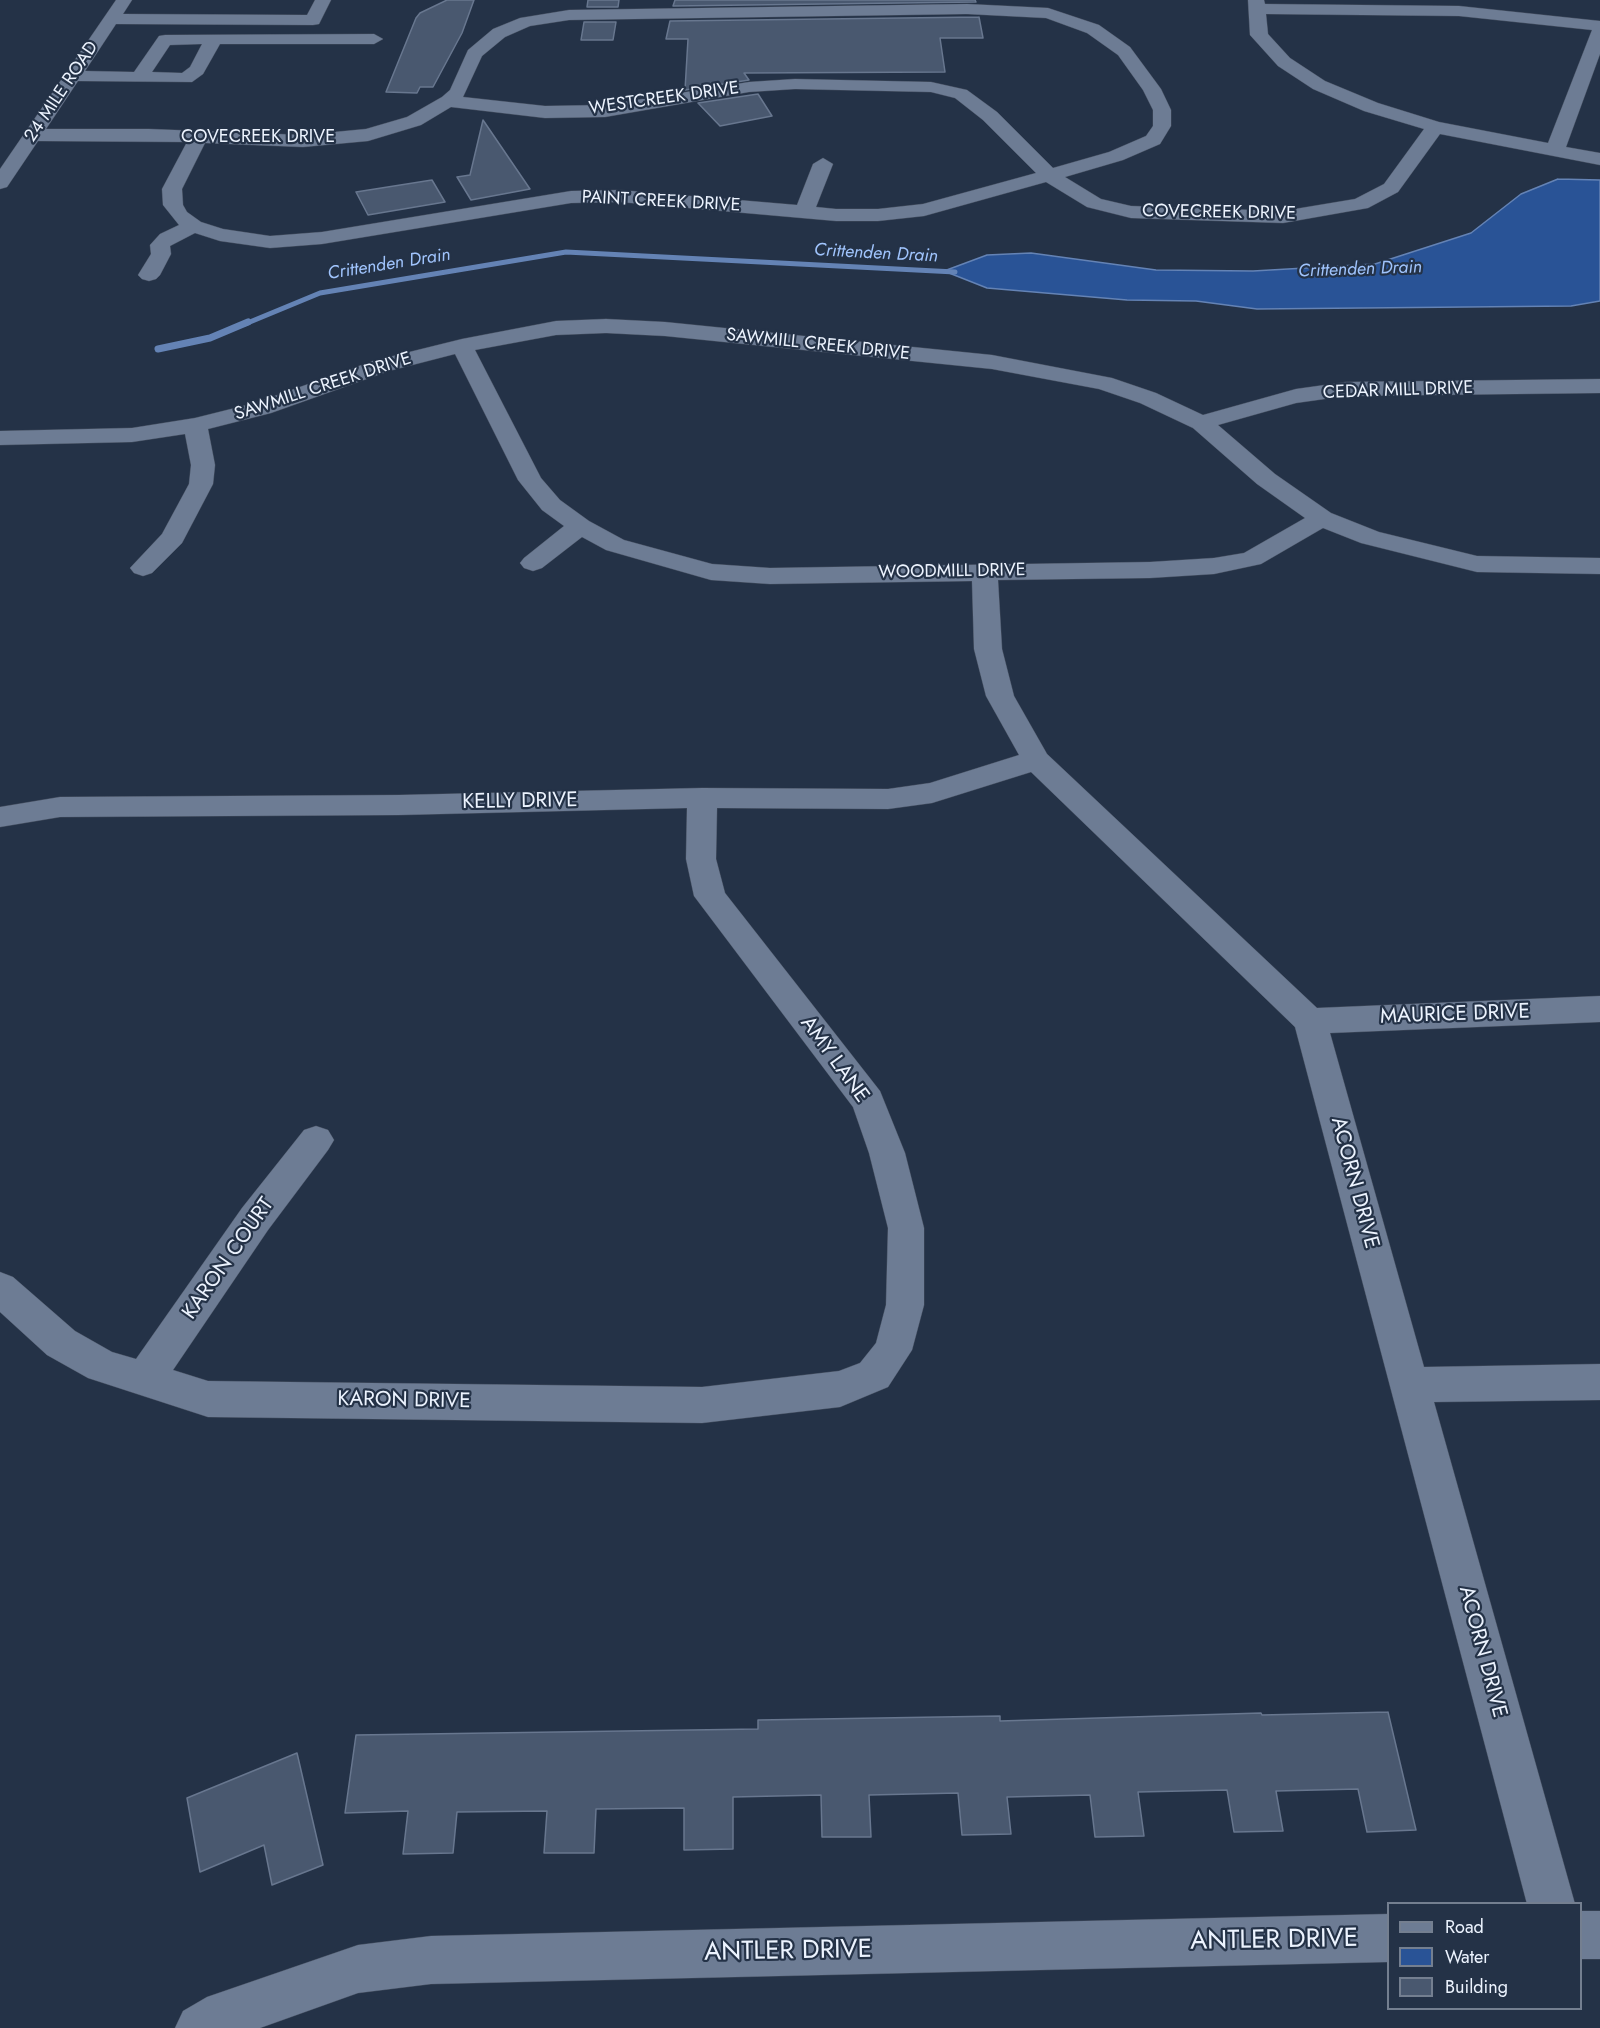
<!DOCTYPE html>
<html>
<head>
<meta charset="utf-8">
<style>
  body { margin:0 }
  #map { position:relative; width:1600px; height:2028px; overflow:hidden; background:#243247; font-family:Jost,sans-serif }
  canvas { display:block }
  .legend { position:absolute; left:1387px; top:1902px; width:195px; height:108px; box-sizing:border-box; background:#243247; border:2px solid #747f90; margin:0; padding:8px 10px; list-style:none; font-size:18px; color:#ecf3fe }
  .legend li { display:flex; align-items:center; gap:12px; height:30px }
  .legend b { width:30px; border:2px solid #747f90 }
</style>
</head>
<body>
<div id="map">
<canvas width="1600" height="2028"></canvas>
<ul class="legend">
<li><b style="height:8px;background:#6d7c94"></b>Road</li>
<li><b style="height:16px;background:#295396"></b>Water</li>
<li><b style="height:16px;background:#49586f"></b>Building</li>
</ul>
</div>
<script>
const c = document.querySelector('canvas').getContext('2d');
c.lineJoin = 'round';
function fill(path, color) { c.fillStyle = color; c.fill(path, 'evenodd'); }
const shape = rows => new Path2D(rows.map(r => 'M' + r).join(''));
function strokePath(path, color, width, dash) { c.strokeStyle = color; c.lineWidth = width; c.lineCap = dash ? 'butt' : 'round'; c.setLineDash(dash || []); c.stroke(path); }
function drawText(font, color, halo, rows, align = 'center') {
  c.font = font + ' Jost,sans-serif'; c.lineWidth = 4.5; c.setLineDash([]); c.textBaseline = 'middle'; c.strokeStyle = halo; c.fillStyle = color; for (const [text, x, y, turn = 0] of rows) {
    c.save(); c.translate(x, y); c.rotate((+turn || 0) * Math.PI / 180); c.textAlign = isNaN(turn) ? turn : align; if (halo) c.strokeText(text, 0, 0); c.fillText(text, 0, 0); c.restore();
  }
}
const water = shape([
  [1558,179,1600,180,1600,301,1571,306,1257,309,1196,301,1127,300,987,288,944,271,987,255,1031,253,1156,270,1253,271,1375,264,1471,233,1521,194,1558,179]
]);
const streamFar1 = shape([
  [245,324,320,293,566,252,955,272]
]);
const stream = shape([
  [158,349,210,338,248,322]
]);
const building = shape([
  [447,0,474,0,462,33,433,87,420,87,417,93,386,92,416,18,420,13,447,0],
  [588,0,619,0,618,7,587,7,588,0],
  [675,0,975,0,976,2,673,6,675,0],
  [979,17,983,38,940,38,945,72,744,73,749,80,685,90,688,39,666,39,670,21,979,17],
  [584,22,616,22,613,40,581,40,584,22],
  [758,94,772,116,720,126,698,103,758,94],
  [483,120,530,189,471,200,457,177,470,175,483,120],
  [432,180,445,202,368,215,356,192,432,180],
  [1388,1712,1416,1830,1367,1832,1358,1789,1276,1791,1283,1831,1234,1832,1227,1790,1138,1792,1144,1836,1095,1837,1090,1795,1007,1797,1011,1834,962,1835,958,1793,869,1795,871,1837,822,1837,821,1795,733,1797,733,1849,684,1850,684,1808,596,1809,594,1853,544,1853,547,1811,457,1812,453,1853,403,1854,408,1811,345,1813,356,1735,758,1729,758,1720,1000,1716,1000,1721,1261,1713,1262,1715,1388,1712],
  [297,1753,323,1865,272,1885,264,1845,200,1872,187,1798,297,1753]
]);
const minor = shape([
  [116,0,132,0,123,14,307,15,315,0,331,0,319,24,313,25,116,24,85,71,134,72,159,36,165,35,374,34,383,39,374,44,220,44,203,74,192,82,78,81,46,129,149,129,303,135,366,129,407,117,442,97,450,90,468,50,493,29,520,18,569,10,967,4,1048,8,1099,25,1130,47,1161,89,1171,110,1171,126,1160,144,1123,160,1065,177,1101,199,1131,206,1283,211,1355,199,1384,184,1424,129,1364,111,1313,89,1278,66,1250,35,1248,0,1264,0,1265,4,1459,6,1600,21,1600,54,1566,147,1600,153,1600,165,1440,134,1398,192,1368,208,1283,223,1131,218,1087,207,1046,182,924,216,878,221,836,221,620,202,571,203,322,244,270,248,220,241,195,233,170,246,171,254,160,275,156,279,149,281,142,279,138,275,151,254,150,245,160,234,179,225,163,205,162,189,187,142,38,141,7,187,0,189,0,169,116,0],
  [967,14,1046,18,1087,33,1118,55,1143,90,1153,110,1153,126,1146,136,1109,152,1053,168,997,112,967,90,931,82,795,79,749,82,605,105,545,106,463,97,482,56,505,37,530,26,569,20,967,14],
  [1266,14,1459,16,1592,30,1548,143,1439,122,1378,103,1325,81,1290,58,1268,34,1266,14],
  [202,44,190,67,182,73,152,72,170,45,202,44],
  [795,89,931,92,955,98,983,120,1036,173,923,204,878,209,836,209,816,207,833,164,823,158,813,164,797,205,620,190,571,191,322,232,270,236,223,229,201,222,187,212,183,205,182,189,205,143,303,147,368,141,421,125,451,107,545,118,605,117,749,92,795,89],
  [606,319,665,322,992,355,1112,378,1156,393,1203,415,1296,389,1346,382,1600,379,1600,393,1346,396,1296,403,1218,425,1275,474,1331,513,1379,532,1477,556,1600,558,1600,574,1477,572,1361,543,1323,528,1261,564,1214,574,1150,578,998,580,1002,649,1014,696,1047,754,1317,1008,1600,996,1600,1022,1330,1033,1424,1367,1600,1364,1600,1400,1434,1402,1575,1904,1527,1904,1295,1027,1031,772,932,803,888,809,717,808,716,859,725,893,880,1091,905,1153,924,1228,924,1305,912,1350,888,1387,840,1407,702,1423,208,1417,88,1378,47,1355,0,1312,0,1272,13,1277,75,1331,112,1352,136,1359,242,1208,304,1130,316,1126,328,1130,334,1140,328,1150,268,1230,173,1370,208,1381,702,1387,839,1371,860,1363,876,1343,886,1305,888,1228,869,1153,853,1107,694,896,686,859,687,808,399,815,60,817,0,827,0,807,60,797,399,795,702,788,888,789,930,783,1019,755,986,696,974,649,972,581,770,584,711,580,606,550,582,537,542,568,533,571,524,568,520,563,524,558,564,526,542,510,518,480,455,354,389,371,271,413,208,429,215,465,213,484,182,543,152,573,143,576,134,573,130,568,162,534,189,484,191,465,185,434,132,442,0,445,0,431,132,428,195,418,255,403,373,361,462,339,556,321,606,319],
  [606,333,665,336,992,369,1099,389,1140,403,1193,428,1257,484,1305,518,1244,553,1214,558,1150,562,770,568,712,564,624,540,589,521,560,500,541,478,475,350,556,335,606,333],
  [1580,1911,1600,1911,1600,1959,1580,1959,1580,1911],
  [1388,1914,1388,1962,431,1984,358,1993,260,2028,175,2028,183,2011,207,1997,358,1945,431,1936,1388,1914]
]);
const farStreetnames = [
  ["24 MILE ROAD",62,92,-56],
  ["WESTCREEK DRIVE",664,99,-8],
  ["COVECREEK DRIVE",258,138],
  ["PAINT CREEK DRIVE",661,202,3],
  ["COVECREEK DRIVE",1219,213,1],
  ["SAWMILL CREEK DRIVE",818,345,6],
  ["SAWMILL CREEK DRIVE",323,387,-18],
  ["CEDAR MILL DRIVE",1398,391,-2],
  ["WOODMILL DRIVE",952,572,-1]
];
const farWaternames = [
  ["Crittenden Drain",876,254,3],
  ["Crittenden Drain",389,265,-9],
  ["Crittenden Drain",1360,270,-2]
];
const streetNames = [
  ["KELLY DRIVE",520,802,-1],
  ["MAURICE DRIVE",1455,1015,-2],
  ["AMY LANE",834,1060,54],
  ["ACORN DRIVE",1354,1183,75],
  ["KARON COURT",229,1259,-55],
  ["KARON DRIVE",404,1401,1],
  ["ACORN DRIVE",1482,1652,75]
];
const nearStreetnames = [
  ["ANTLER DRIVE",1274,1941,-1],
  ["ANTLER DRIVE",788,1952,-1]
];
fill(water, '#295396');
strokePath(water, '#6483b5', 1.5);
strokePath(streamFar1, '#6483b5', 5);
strokePath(stream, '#6483b5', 7);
fill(building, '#49586f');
strokePath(building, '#68778f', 1.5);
strokePath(minor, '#434d5e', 1);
fill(minor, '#6d7c94');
drawText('18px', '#ecf3fe', '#243247', farStreetnames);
drawText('italic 18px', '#a0c4fd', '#243247', farWaternames);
drawText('21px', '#ecf3fe', '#243247', streetNames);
drawText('26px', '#ecf3fe', '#243247', nearStreetnames);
</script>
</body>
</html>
